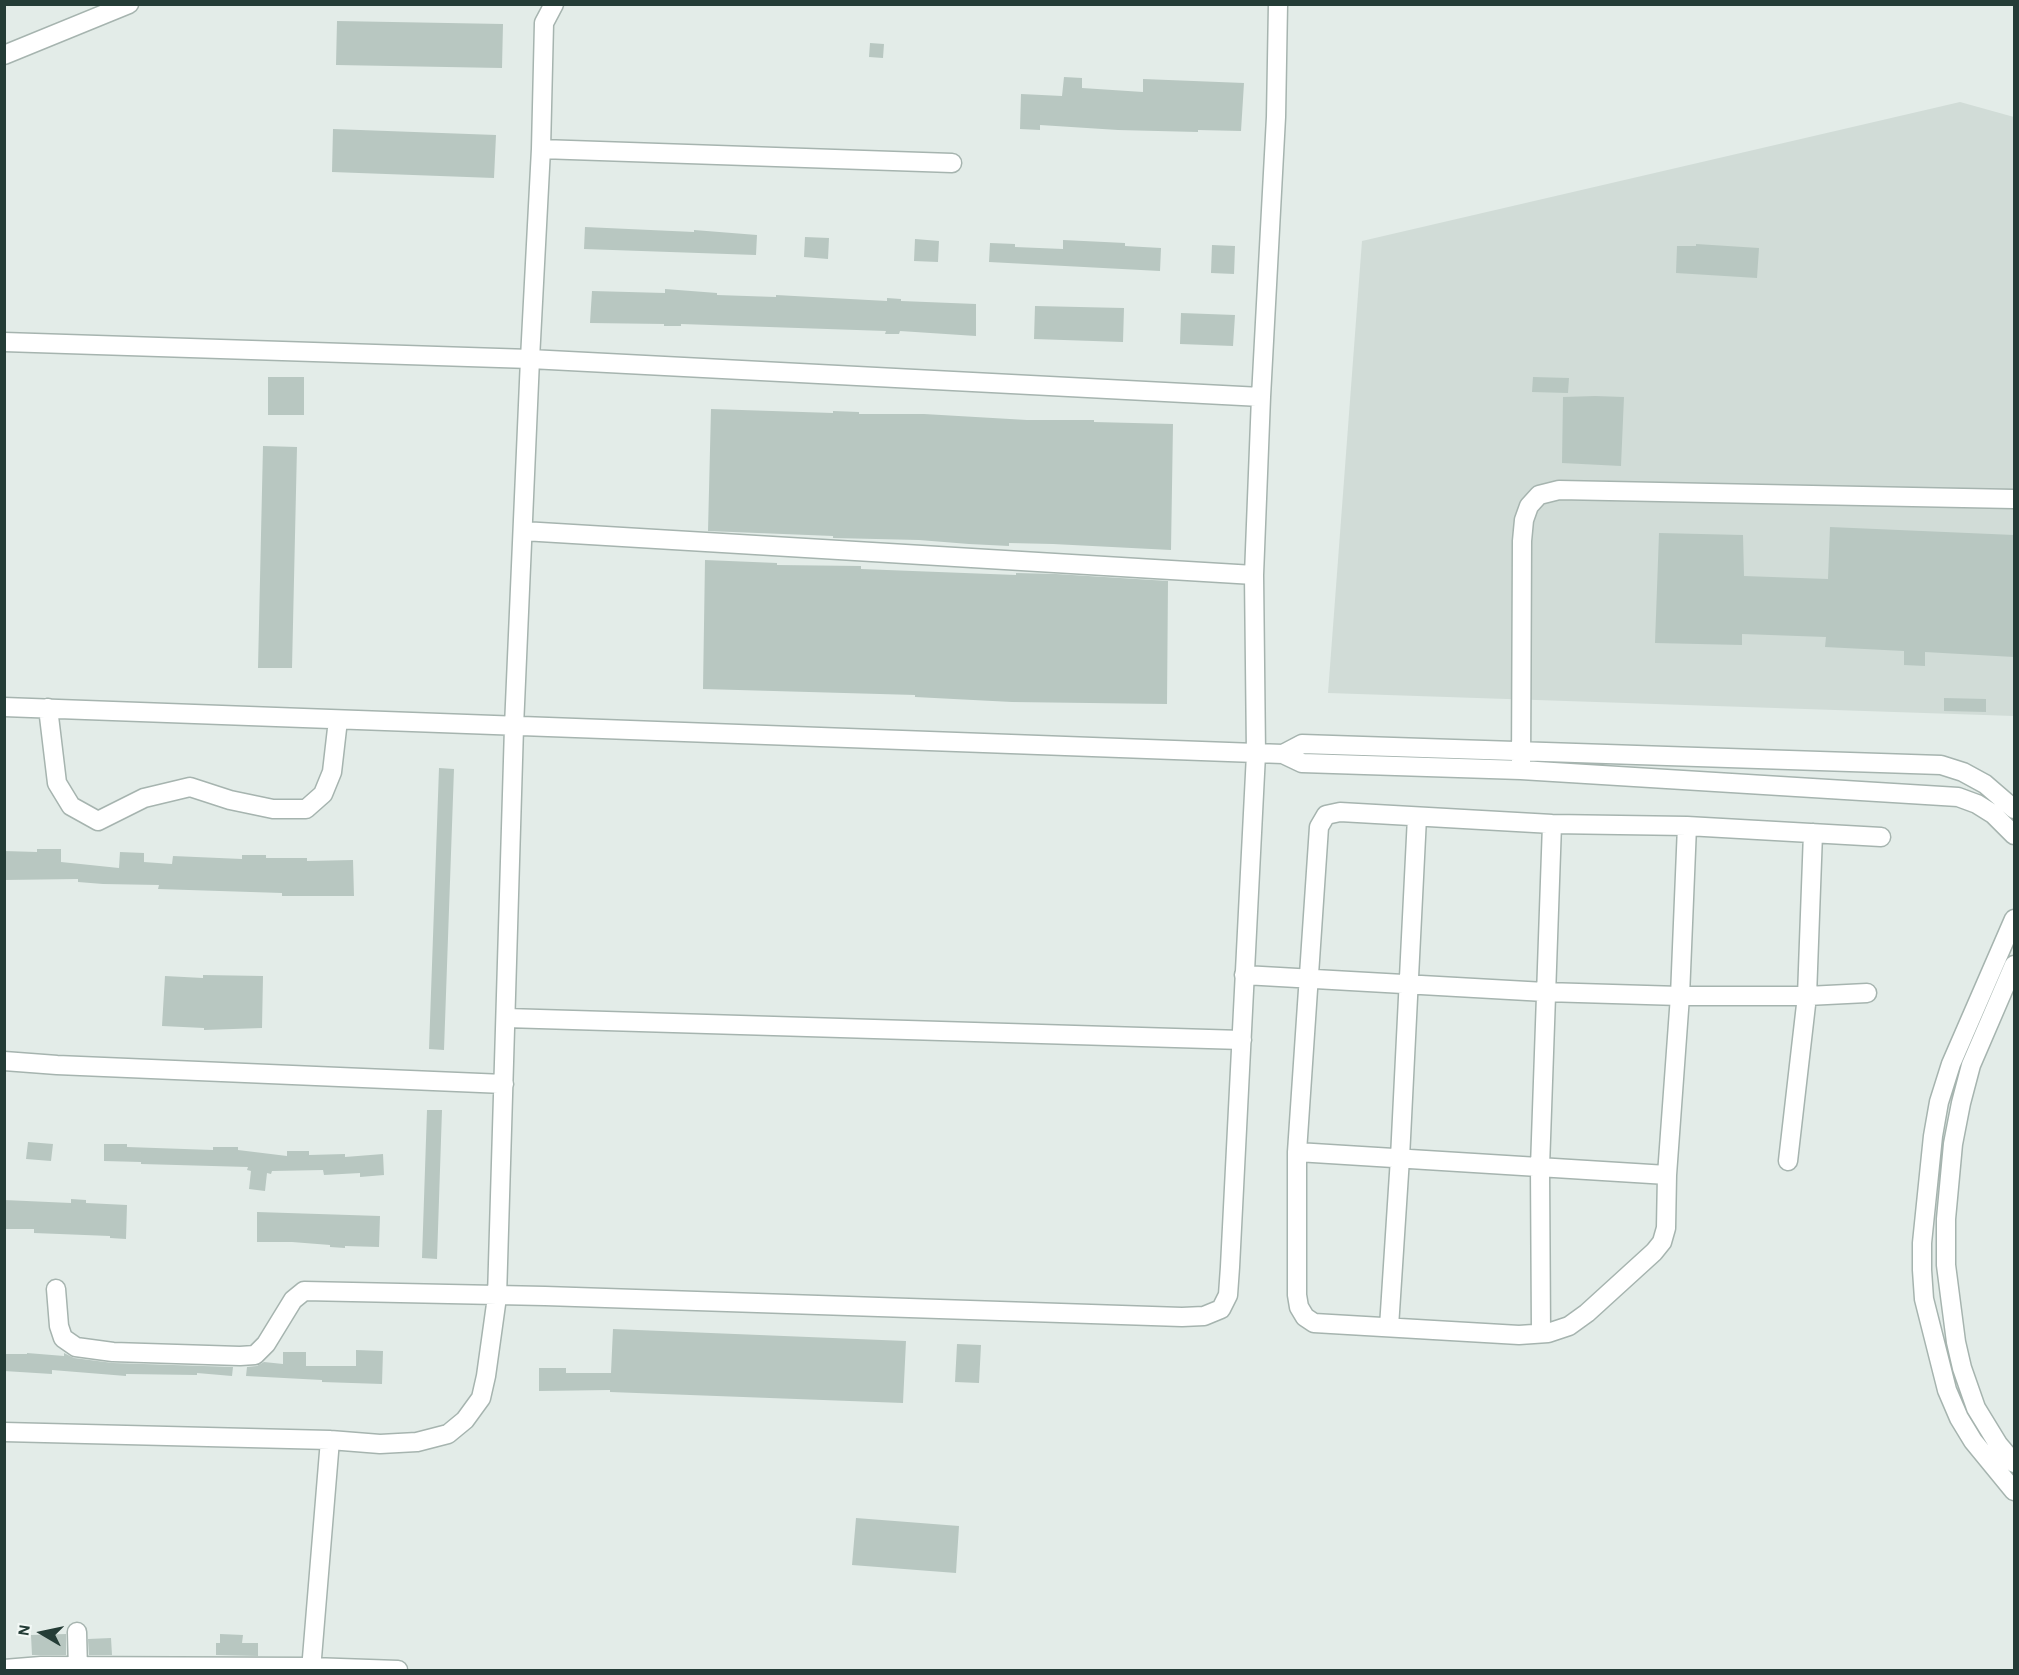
<!DOCTYPE html>
<html>
<head>
<meta charset="utf-8">
<style>
  body { margin:0 }
  #map { position:relative; width:2019px; height:1675px; overflow:hidden; background:#e3ece8; font-family:"Alegreya Sans",sans-serif }
  canvas { display:block }
  .frame { position:absolute; inset:0; border:6px solid #243c36; pointer-events:none }
  .north { position:absolute; left:12px; top:1603px; width:60px; height:60px; -webkit-text-stroke:4px #f3f9f6; paint-order:stroke; rotate:279deg; font-size:16px; font-weight:700; line-height:24px; text-align:center; color:#243c36 }
  .north::after { content:''; display:block; margin:auto; width:21px; height:27px; background:#243c36; clip-path:polygon(50% 0,100% 100%,50% 72%,0 100%) }
</style>
</head>
<body>
<div id="map">
<canvas width="2019" height="1675"></canvas>
<div class="frame"></div>
<div class="north">N</div>
</div>
<script>
const c = document.querySelector('canvas').getContext('2d');
c.lineJoin = 'round';
function fill(path, color) { c.fillStyle = color; c.fill(path, 'evenodd'); }
const shape = rows => new Path2D(rows.map(r => 'M' + r).join(''));
function strokePath(path, color, width, dash) { c.strokeStyle = color; c.lineWidth = width; c.lineCap = dash ? 'butt' : 'round'; c.setLineDash(dash || []); c.stroke(path); }
const built = shape([
  [1960,102,2014,117,2014,716,1328,693,1362,241]
]);
const building = shape([
  [337,21,503,24,502,68,336,65],
  [870,43,884,44,883,58,869,57],
  [1064,77,1082,78,1082,88,1143,92,1143,79,1244,83,1241,131,1198,130,1198,132,1118,130,1040,125,1040,130,1020,129,1021,94,1062,96],
  [333,129,496,135,494,178,332,172],
  [585,227,694,232,694,230,757,235,756,255,584,249],
  [805,237,829,238,828,259,804,257],
  [915,239,939,241,938,262,914,261],
  [1063,240,1125,243,1125,246,1161,248,1160,271,989,262,990,243,1015,244,1015,247,1063,249],
  [1696,244,1759,248,1757,278,1676,273,1677,246,1696,246],
  [1212,245,1235,246,1234,274,1211,273],
  [665,289,717,293,717,295,776,297,776,295,887,301,887,298,901,299,901,301,976,304,976,336,900,331,899,334,885,334,886,331,681,324,681,326,664,326,664,324,590,323,592,291,665,293],
  [1035,306,1124,308,1123,342,1034,339],
  [1181,313,1235,315,1233,346,1180,344],
  [268,377,304,377,304,415,268,415],
  [1533,377,1569,378,1568,393,1532,392],
  [1595,396,1624,397,1621,466,1562,463,1563,397],
  [711,409,833,413,833,411,859,412,859,414,924,414,1027,420,1094,420,1094,422,1173,424,1171,550,1053,544,1009,543,1009,546,969,544,919,540,833,538,833,536,708,531],
  [263,446,297,447,292,668,258,668],
  [1830,527,2014,535,2014,657,1925,652,1925,666,1904,665,1904,651,1825,647,1826,637,1742,634,1742,645,1655,643,1659,533,1743,535,1744,576,1828,579],
  [705,560,777,563,777,565,861,566,861,569,1016,575,1016,573,1056,574,1168,581,1167,704,1012,702,915,697,915,695,703,689],
  [1944,698,1986,699,1986,712,1944,711],
  [439,768,454,769,444,1050,429,1049],
  [37,849,61,849,61,862,119,868,120,852,144,853,144,862,172,864,173,856,242,859,242,855,266,855,266,858,307,858,307,861,353,860,354,896,282,896,282,893,158,889,159,885,103,884,78,882,78,879,4,880,4,851,37,852],
  [203,975,263,976,262,1028,204,1030,204,1028,162,1026,165,976,203,978],
  [427,1110,442,1110,437,1259,422,1258],
  [28,1142,53,1144,51,1161,26,1159],
  [104,1144,127,1144,127,1147,213,1150,213,1147,238,1147,238,1150,287,1156,287,1151,309,1151,309,1155,345,1154,345,1157,383,1154,384,1175,360,1177,360,1173,324,1175,323,1170,272,1171,271,1174,267,1173,265,1191,249,1189,251,1171,247,1170,248,1167,141,1164,141,1162,104,1161],
  [71,1199,86,1200,86,1203,127,1205,126,1239,110,1238,110,1236,34,1233,34,1229,4,1229,4,1200,71,1203],
  [257,1212,380,1216,379,1247,345,1246,345,1248,330,1247,330,1245,292,1242,257,1242],
  [613,1329,906,1341,903,1403,610,1392,610,1390,539,1391,539,1368,566,1368,566,1373,611,1373],
  [957,1344,981,1345,979,1383,955,1382],
  [356,1350,383,1351,382,1384,322,1382,322,1380,246,1376,247,1367,257,1366,264,1362,283,1364,283,1352,306,1352,306,1366,356,1366],
  [27,1353,64,1356,64,1353,74,1358,113,1363,233,1367,232,1376,197,1373,197,1375,126,1374,126,1376,52,1370,52,1374,4,1371,4,1354,27,1354],
  [856,1518,959,1526,956,1573,852,1565],
  [66,1634,66,1655,32,1655,31,1635],
  [220,1634,243,1635,242,1643,258,1643,258,1656,216,1655,216,1643,220,1643],
  [111,1638,112,1655,89,1655,88,1639]
]);
const minor = shape([
  [4,55,129,4],
  [541,149,952,163],
  [4,342,530,359,1261,397],
  [523,531,1254,575],
  [4,707,1283,754,1302,763,1521,770,1958,797,1977,804,1993,814,2014,835],
  [48,708,57,783,71,806,98,821,144,798,190,787,230,800,273,809,306,809,323,794,332,772,338,720],
  [1283,754,1302,744,1941,765,1963,772,1985,784,2014,809],
  [1521,770,1522,541,1524,520,1529,506,1539,495,1559,490,2014,499],
  [1687,826,1680,996,1667,1175,1666,1228,1662,1242,1654,1252,1587,1313,1569,1326,1548,1333,1519,1335,1314,1323,1305,1317,1299,1307,1297,1295,1297,1152,1319,827,1326,815,1340,812,1552,824,1687,826,1881,837],
  [2014,919,1951,1064,1939,1102,1933,1136,1922,1243,1922,1270,1924,1299,1947,1390,1959,1418,1973,1441,2014,1491],
  [2014,965,1971,1065,1961,1103,1953,1144,1946,1219,1946,1265,1956,1342,1962,1368,1976,1408,1998,1444,2014,1463],
  [1244,975,1545,992,1680,996,1807,996,1867,993],
  [506,1018,1242,1040],
  [4,1061,57,1065,504,1084],
  [1297,1152,1667,1175],
  [1788,1161,1807,996,1813,833],
  [56,1289,59,1326,63,1338,76,1347,113,1352,240,1356,255,1355,266,1344,293,1300,304,1291,545,1296,1182,1317,1204,1316,1221,1309,1228,1295,1230,1267,1256,754,1254,575,1261,397,1276,117,1278,4],
  [1389,1327,1400,1158,1417,817],
  [1541,1333,1540,1167,1552,824],
  [4,1432,330,1440,380,1444,417,1442,448,1434,465,1420,481,1398,486,1376,497,1297,514,727,530,359,541,149,544,23,554,4],
  [77,1632,78,1670],
  [4,1669,41,1666,311,1667,398,1670],
  [311,1670,330,1440]
]);
fill(built, '#d1dcd7');
fill(building, '#b8c7c1');
strokePath(minor, '#a6b4af', 21);
strokePath(minor, '#fff', 18);
</script>
</body>
</html>
